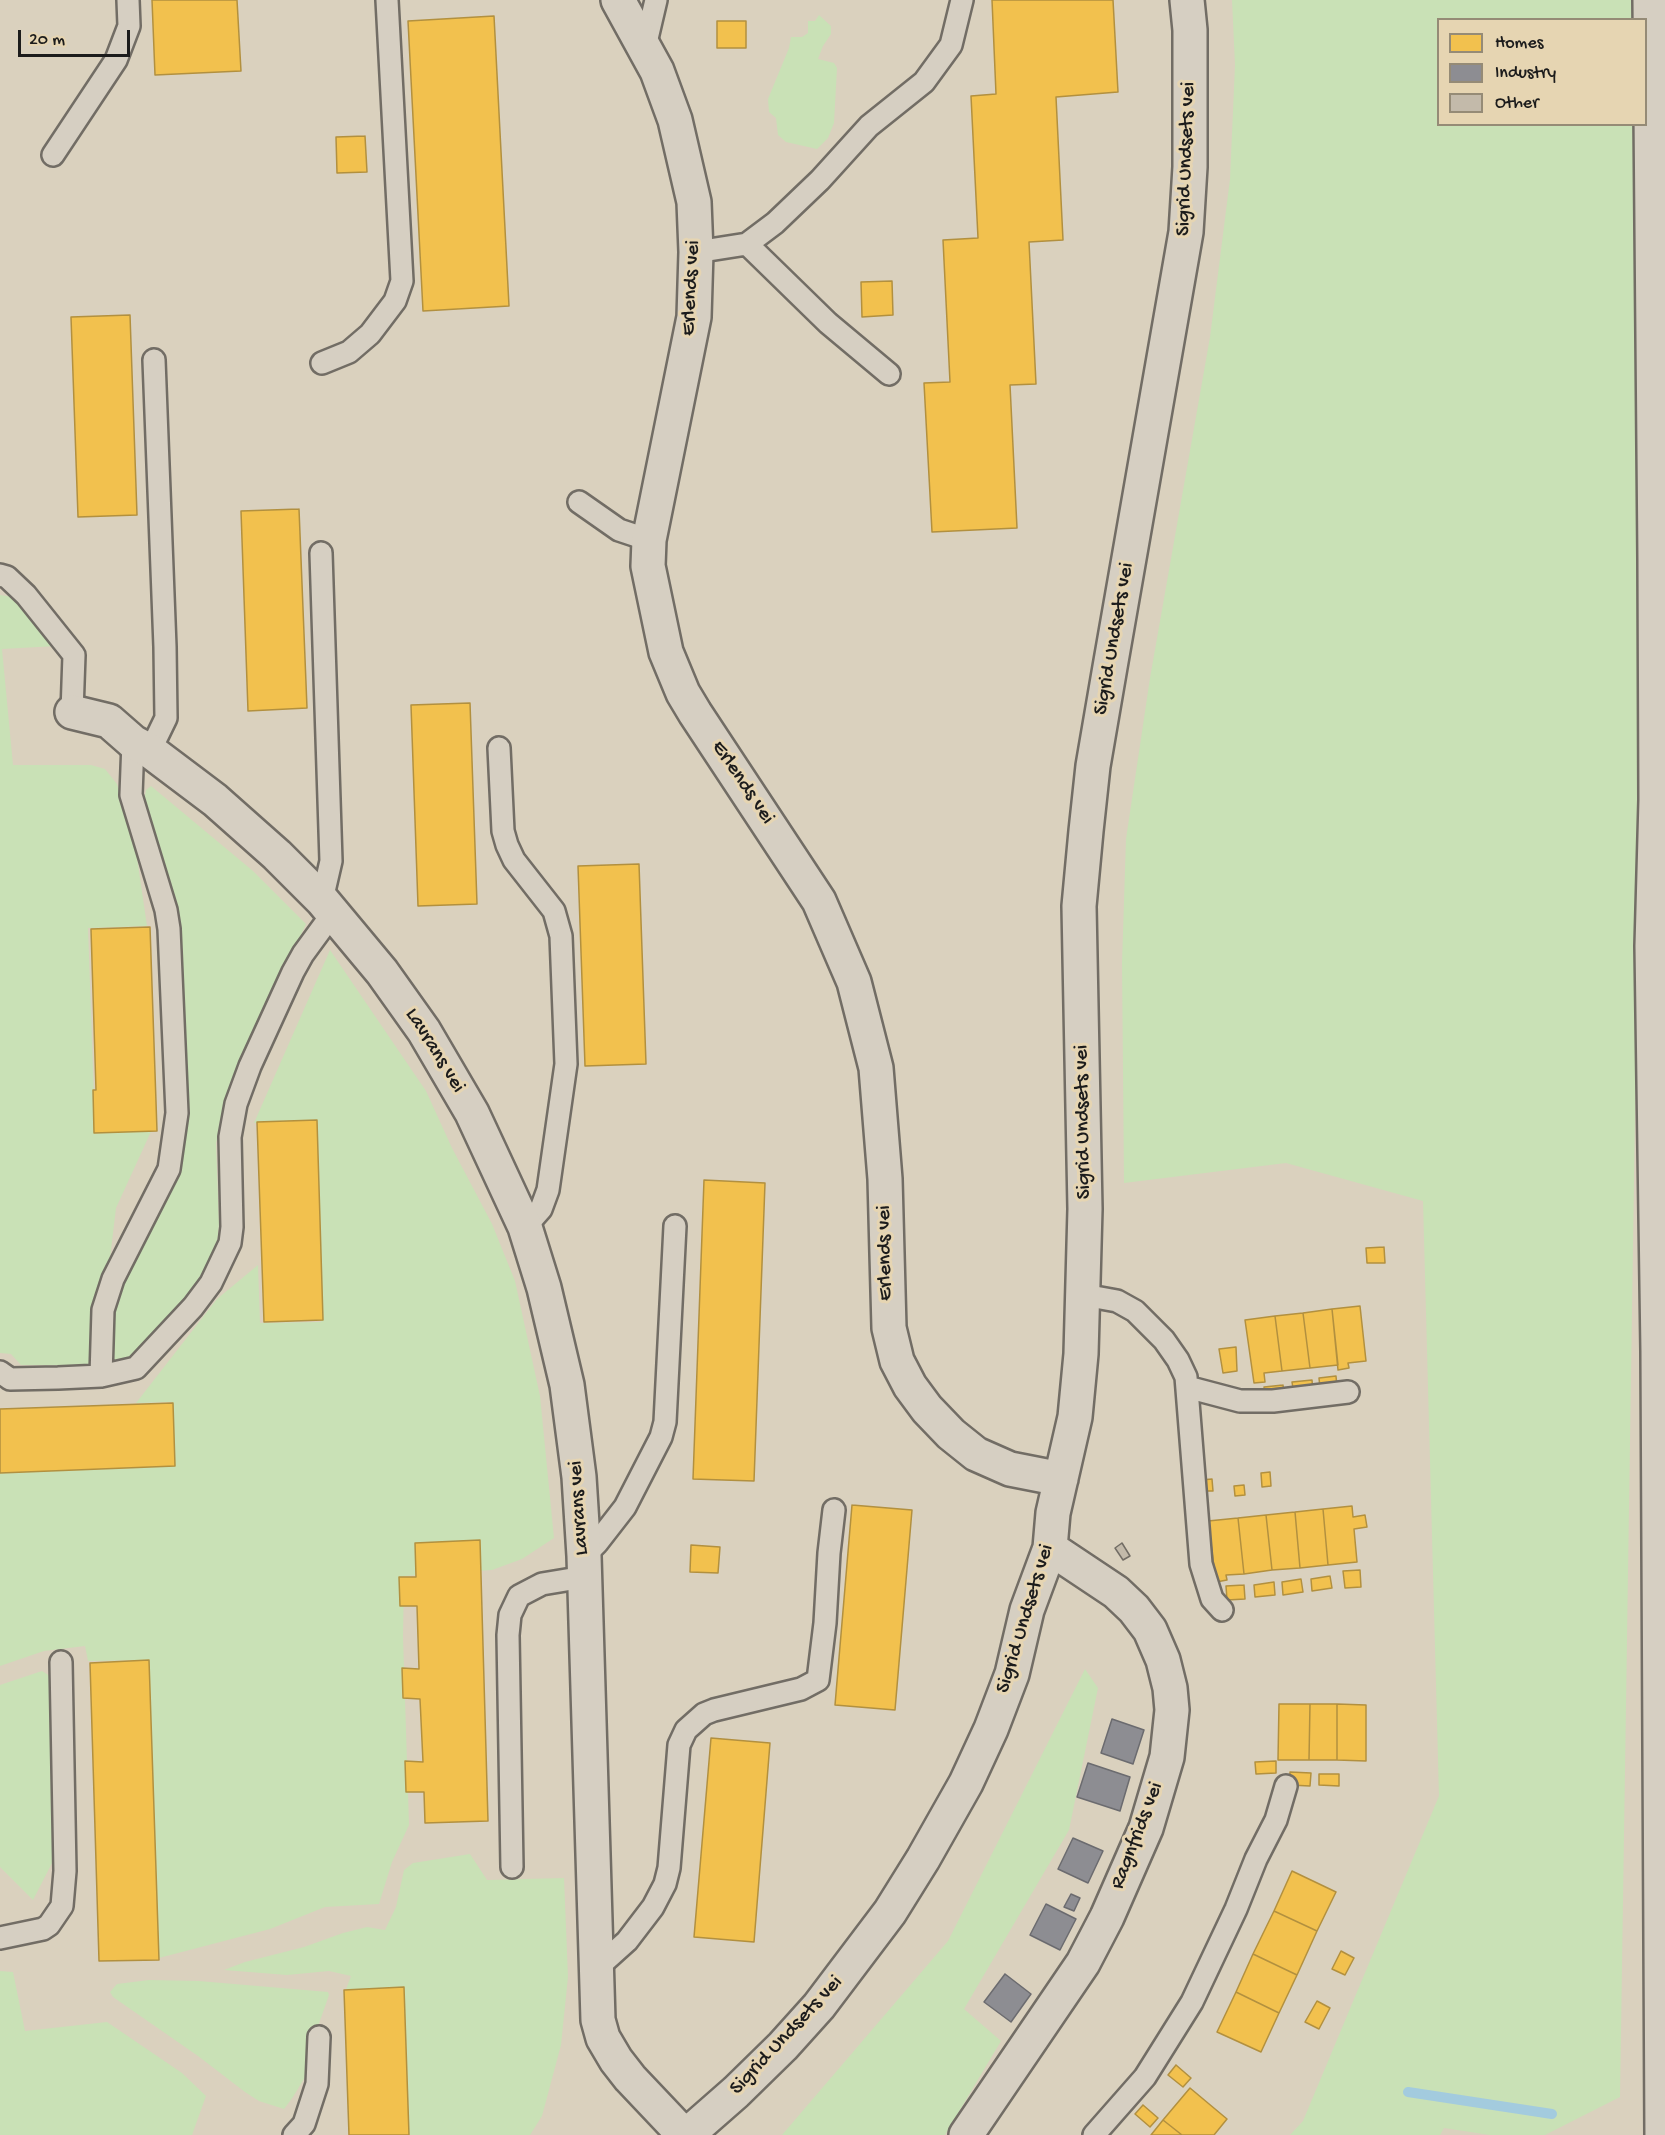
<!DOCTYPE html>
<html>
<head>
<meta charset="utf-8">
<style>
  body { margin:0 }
  #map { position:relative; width:1665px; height:2135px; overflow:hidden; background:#dad1be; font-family:"Gochi Hand",sans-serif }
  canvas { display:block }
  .legend { position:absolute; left:1437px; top:18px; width:210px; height:108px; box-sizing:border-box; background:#e6d5b2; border:2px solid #958b76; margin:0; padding:8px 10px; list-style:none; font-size:18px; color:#1c1c1c }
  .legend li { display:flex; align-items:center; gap:12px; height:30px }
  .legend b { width:30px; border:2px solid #958b76 }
  .scale { position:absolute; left:18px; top:30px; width:112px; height:27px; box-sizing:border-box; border:3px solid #1c1c1c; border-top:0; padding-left:8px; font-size:18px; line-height:21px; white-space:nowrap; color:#1c1c1c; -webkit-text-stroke:4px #e6d5b2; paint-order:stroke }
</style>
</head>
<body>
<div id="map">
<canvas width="1665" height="2135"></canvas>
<ul class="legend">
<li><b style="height:16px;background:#f2c14e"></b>Homes</li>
<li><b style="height:16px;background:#8d8d92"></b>Industry</li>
<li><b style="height:16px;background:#c3baaa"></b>Other</li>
</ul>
<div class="scale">20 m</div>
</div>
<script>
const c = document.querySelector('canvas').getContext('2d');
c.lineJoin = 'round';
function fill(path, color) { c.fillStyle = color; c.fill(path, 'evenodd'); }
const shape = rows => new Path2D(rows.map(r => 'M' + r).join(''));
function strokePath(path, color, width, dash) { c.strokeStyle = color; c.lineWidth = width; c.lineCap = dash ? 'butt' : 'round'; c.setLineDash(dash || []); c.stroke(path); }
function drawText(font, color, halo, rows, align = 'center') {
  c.font = font + ' "Gochi Hand",sans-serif'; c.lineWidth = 6; c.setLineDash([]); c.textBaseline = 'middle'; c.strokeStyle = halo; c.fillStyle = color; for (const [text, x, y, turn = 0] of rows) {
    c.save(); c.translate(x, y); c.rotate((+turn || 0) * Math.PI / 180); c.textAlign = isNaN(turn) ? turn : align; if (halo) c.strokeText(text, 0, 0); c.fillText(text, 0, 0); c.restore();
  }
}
const green = shape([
  [1232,0,1652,0,1620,2097,1545,2135,1490,2135,1444,2128,1440,2135,1290,2135,1303,2121,1439,1796,1423,1201,1286,1163,1124,1183,1122,963,1126,839,1150,678,1210,337,1230,179,1235,65],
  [1438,20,1646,20,1646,124,1438,124],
  [819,15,831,26,831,34,823,46,818,59,834,63,837,68,834,123,828,138,817,149,786,142,778,135,776,118,769,112,768,99,789,48,791,37,802,37,808,33,808,21,815,21],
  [0,595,13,597,57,646,2,649,13,765,91,765,105,769,117,784,136,851,147,926,88,928,95,1126,154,1125,116,1208,110,1258,99,1306,92,1365,21,1365,11,1354,0,1353],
  [151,786,253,871,306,924,236,1072,216,1143,219,1224,216,1257,197,1286,157,1332,130,1360,114,1365,111,1357,109,1328,115,1293,183,1122,144,801,146,790],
  [330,950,426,1091,452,1148,492,1224,515,1281,540,1396,554,1538,522,1559,492,1570,404,1576,403,1637,409,1825,392,1862,379,1904,325,1907,270,1929,155,1959,145,1660,88,1661,85,1646,44,1651,0,1666,0,1472,173,1465,172,1402,136,1403,217,1299,258,1265,260,1323,321,1322,315,1122,254,1123],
  [1085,1669,1098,1688,1069,1830,964,2009,1001,2041,945,2135,782,2135,948,1941],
  [42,1671,50,1676,54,1842,52,1863,33,1900,0,1867,0,1685],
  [470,1854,487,1880,564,1878,568,1977,561,2045,542,2116,530,2135,408,2135,345,1992,351,1976,329,1971,287,1975,224,1970,245,1962,304,1947,343,1933,367,1927,385,1930,396,1907,404,1870,413,1863],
  [0,1971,13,1972,25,2031,107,2022,182,2073,206,2096,192,2135,0,2135],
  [149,1980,199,1981,328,1992,329,1995,316,2032,306,2036,308,2067,305,2077,293,2097,284,2109,259,2101,245,2092,198,2056,113,1997,110,1992,117,1984]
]);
const homes = shape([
  [152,0,237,0,241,71,155,75,152,0],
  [992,0,1113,0,1118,92,1056,97,1063,240,1029,242,1036,384,1010,385,1017,528,932,532,924,383,950,382,943,240,978,238,971,96,996,94,992,0],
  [494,16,509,306,423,311,408,21,494,16],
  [717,21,746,21,746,48,717,48,717,21],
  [365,136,367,172,337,173,336,137,365,136],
  [892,281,893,315,862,317,861,282,892,281],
  [130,315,137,515,78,517,71,317,130,315],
  [299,509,307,708,248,711,241,511,299,509],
  [470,703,477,904,418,906,411,705,470,703],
  [639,864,646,1064,585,1066,578,866,639,864],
  [150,927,157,1131,94,1133,93,1090,96,1090,91,929,150,927],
  [317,1120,323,1320,264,1322,257,1122,317,1120],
  [704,1180,765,1183,754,1481,693,1479,704,1180],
  [1384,1247,1385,1263,1367,1263,1366,1248,1384,1247],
  [1360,1306,1366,1361,1348,1363,1349,1368,1338,1370,1332,1309,1360,1306],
  [1332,1309,1338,1365,1310,1368,1303,1313,1332,1309],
  [1303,1313,1310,1368,1282,1371,1275,1316,1303,1313],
  [1275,1316,1282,1371,1264,1373,1265,1382,1254,1383,1245,1320,1275,1316],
  [1236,1347,1237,1371,1223,1373,1219,1349,1236,1347],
  [1336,1376,1337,1387,1320,1388,1319,1378,1336,1376],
  [1312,1380,1313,1392,1294,1395,1292,1382,1312,1380],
  [1283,1385,1284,1393,1265,1395,1264,1387,1283,1385],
  [173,1403,175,1466,0,1473,0,1409,173,1403],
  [1270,1472,1271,1486,1262,1487,1261,1473,1270,1472],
  [1212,1479,1213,1491,1202,1491,1201,1480,1212,1479],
  [1244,1485,1245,1495,1235,1496,1234,1486,1244,1485],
  [852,1505,912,1510,895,1710,835,1705,852,1505],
  [1352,1506,1353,1517,1365,1515,1367,1527,1354,1529,1357,1562,1328,1565,1323,1509,1352,1506],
  [1323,1509,1328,1565,1300,1568,1295,1512,1323,1509],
  [1295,1512,1300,1568,1272,1570,1266,1515,1295,1512],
  [1266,1515,1272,1570,1244,1574,1238,1518,1266,1515],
  [1238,1518,1244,1574,1226,1575,1227,1580,1216,1582,1208,1521,1238,1518],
  [480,1540,488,1821,425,1823,424,1792,406,1792,405,1761,423,1762,420,1699,403,1698,402,1668,419,1669,417,1606,400,1606,399,1577,416,1577,415,1543,480,1540],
  [691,1545,720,1547,718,1573,690,1572,691,1545],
  [1360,1570,1361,1587,1345,1588,1343,1571,1360,1570],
  [1330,1576,1332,1588,1312,1591,1311,1579,1330,1576],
  [1301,1579,1303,1592,1283,1595,1282,1582,1301,1579],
  [1274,1582,1275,1595,1255,1597,1254,1585,1274,1582],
  [1244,1585,1245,1599,1227,1600,1226,1586,1244,1585],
  [149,1660,159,1960,99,1961,90,1663,149,1660],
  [1279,1704,1310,1704,1309,1760,1278,1760,1279,1704],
  [1310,1704,1337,1704,1337,1760,1309,1760,1310,1704],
  [1337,1704,1366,1705,1366,1761,1337,1760,1337,1704],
  [711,1738,770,1743,754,1942,694,1937,711,1738],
  [1276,1761,1276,1773,1256,1774,1255,1762,1276,1761],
  [1290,1772,1311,1773,1310,1786,1290,1785,1290,1772],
  [1319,1774,1339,1774,1339,1786,1319,1785,1319,1774],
  [1292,1871,1336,1892,1317,1931,1274,1911,1292,1871],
  [1274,1911,1317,1931,1297,1975,1253,1954,1274,1911],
  [1341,1951,1354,1958,1345,1975,1332,1969,1341,1951],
  [1253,1954,1297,1975,1279,2013,1236,1992,1253,1954],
  [404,1987,409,2135,349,2135,344,1990,404,1987],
  [1236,1992,1279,2013,1261,2052,1217,2032,1236,1992],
  [1317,2001,1330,2008,1319,2029,1305,2022,1317,2001],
  [1176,2065,1191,2078,1183,2087,1168,2075,1176,2065],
  [1190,2088,1227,2119,1214,2135,1182,2135,1163,2120,1190,2088],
  [1143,2105,1158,2118,1150,2127,1135,2114,1143,2105],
  [1163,2120,1182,2135,1151,2135,1163,2120]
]);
const industry = shape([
  [1112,1719,1144,1730,1133,1764,1101,1753,1112,1719],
  [1088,1763,1130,1777,1120,1811,1077,1797,1088,1763],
  [1073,1838,1103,1851,1088,1883,1058,1869,1073,1838],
  [1071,1894,1080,1898,1074,1911,1064,1907,1071,1894],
  [1046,1904,1076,1919,1060,1950,1030,1935,1046,1904],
  [1005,1974,1031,1994,1011,2022,984,2002,1005,1974]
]);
const stream = shape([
  [1408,2092,1552,2114]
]);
const building = shape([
  [1122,1543,1130,1556,1123,1560,1115,1548,1122,1543]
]);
const service = shape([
  [645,47,656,0],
  [53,155,116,60,129,26,128,0],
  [747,244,828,323,889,374],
  [696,252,747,244,775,223,820,180,869,126,924,82,951,45,962,0],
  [322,363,349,352,370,334,395,301,402,281,387,0],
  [579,502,619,530,649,540],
  [321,553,331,861,322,900],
  [0,575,7,577,26,595,74,655,72,712],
  [499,748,503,831,507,845,514,860,554,911,561,936,566,1064,548,1190,541,1209,525,1227],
  [150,751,166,718,165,647,154,360],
  [1084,1295,1117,1301,1135,1311,1164,1340,1178,1360,1186,1377,1201,1564,1212,1599,1222,1610],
  [0,1372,10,1379,58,1378,101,1376,136,1368,193,1307,211,1283,230,1243,232,1227,230,1137,236,1104,250,1066,293,972,303,954,333,913],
  [101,1376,103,1310,113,1279,169,1169,177,1113,169,929,166,910,131,795,133,742],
  [1187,1387,1240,1401,1273,1401,1348,1392],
  [584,1556,597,1543,625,1507,661,1437,665,1422,675,1226],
  [512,1867,508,1635,510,1615,519,1596,542,1584,584,1577],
  [0,1938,43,1929,49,1925,62,1906,65,1871,61,1662],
  [597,1968,627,1941,653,1907,665,1884,669,1868,679,1745,686,1730,704,1714,714,1710,801,1689,818,1680,825,1623,829,1553,834,1510],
  [294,2135,304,2124,317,2084,319,2037],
  [1094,2135,1145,2077,1192,2002,1236,1909,1256,1859,1276,1820,1286,1786]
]);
const minor = shape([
  [618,0,657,71,675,120,694,202,696,252,694,317,649,540,648,566,666,652,683,693,695,713,819,901,854,982,876,1068,885,1179,889,1328,897,1361,910,1386,927,1409,951,1434,976,1454,1010,1469,1061,1479],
  [72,712,109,721,133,742,150,751,215,800,277,855,322,900,382,972,424,1031,472,1113,525,1227,544,1288,567,1385,579,1477,584,1556,598,2020,603,2038,616,2060,630,2078,684,2135],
  [687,2135,736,2092,783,2046,819,2006,890,1912,923,1859,966,1783,991,1729,1012,1674,1027,1610,1050,1548,1053,1513,1075,1417,1081,1354,1085,1209,1079,906,1086,831,1093,766,1110,667,1186,232,1190,167,1190,30,1187,0],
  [966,2135,1083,1963,1107,1917,1146,1828,1167,1757,1172,1710,1170,1688,1163,1660,1150,1630,1134,1609,1116,1592,1050,1548]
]);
const tertiary = shape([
  [1650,0,1655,559,1656,800,1652,946,1658,1351,1662,2135]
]);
const streetNames = [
  ["Sigrid Undsets vei",1187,159,-88],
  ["Erlends vei",692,288,-87],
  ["Sigrid Undsets vei",1115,639,-80],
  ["Erlends vei",742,783,56],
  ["Lavrans vei",434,1051,58],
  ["Sigrid Undsets vei",1084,1122,-91],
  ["Erlends vei",886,1253,-91],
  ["Lavrans vei",580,1508,-94],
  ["Sigrid Undsets vei",1026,1619,-73],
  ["Ragnfrids vei",1138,1836,-69],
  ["Sigrid Undsets vei",787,2036,-47]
];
fill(green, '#c9e1b6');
fill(homes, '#f2c14e');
strokePath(homes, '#b2903f', 1.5);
fill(industry, '#8d8d92');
strokePath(industry, '#6b6b6f', 1.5);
strokePath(stream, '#a3cbde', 10);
fill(building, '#c3baaa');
strokePath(building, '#726d65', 1.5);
strokePath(service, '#726d65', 26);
strokePath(minor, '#726d65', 38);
strokePath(tertiary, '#726d65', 38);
strokePath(service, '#d6cfc2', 21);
strokePath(minor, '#d6cfc2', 33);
strokePath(tertiary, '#d6cfc2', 33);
drawText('21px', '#1c1c1c', '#e6d5b2', streetNames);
</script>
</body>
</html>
